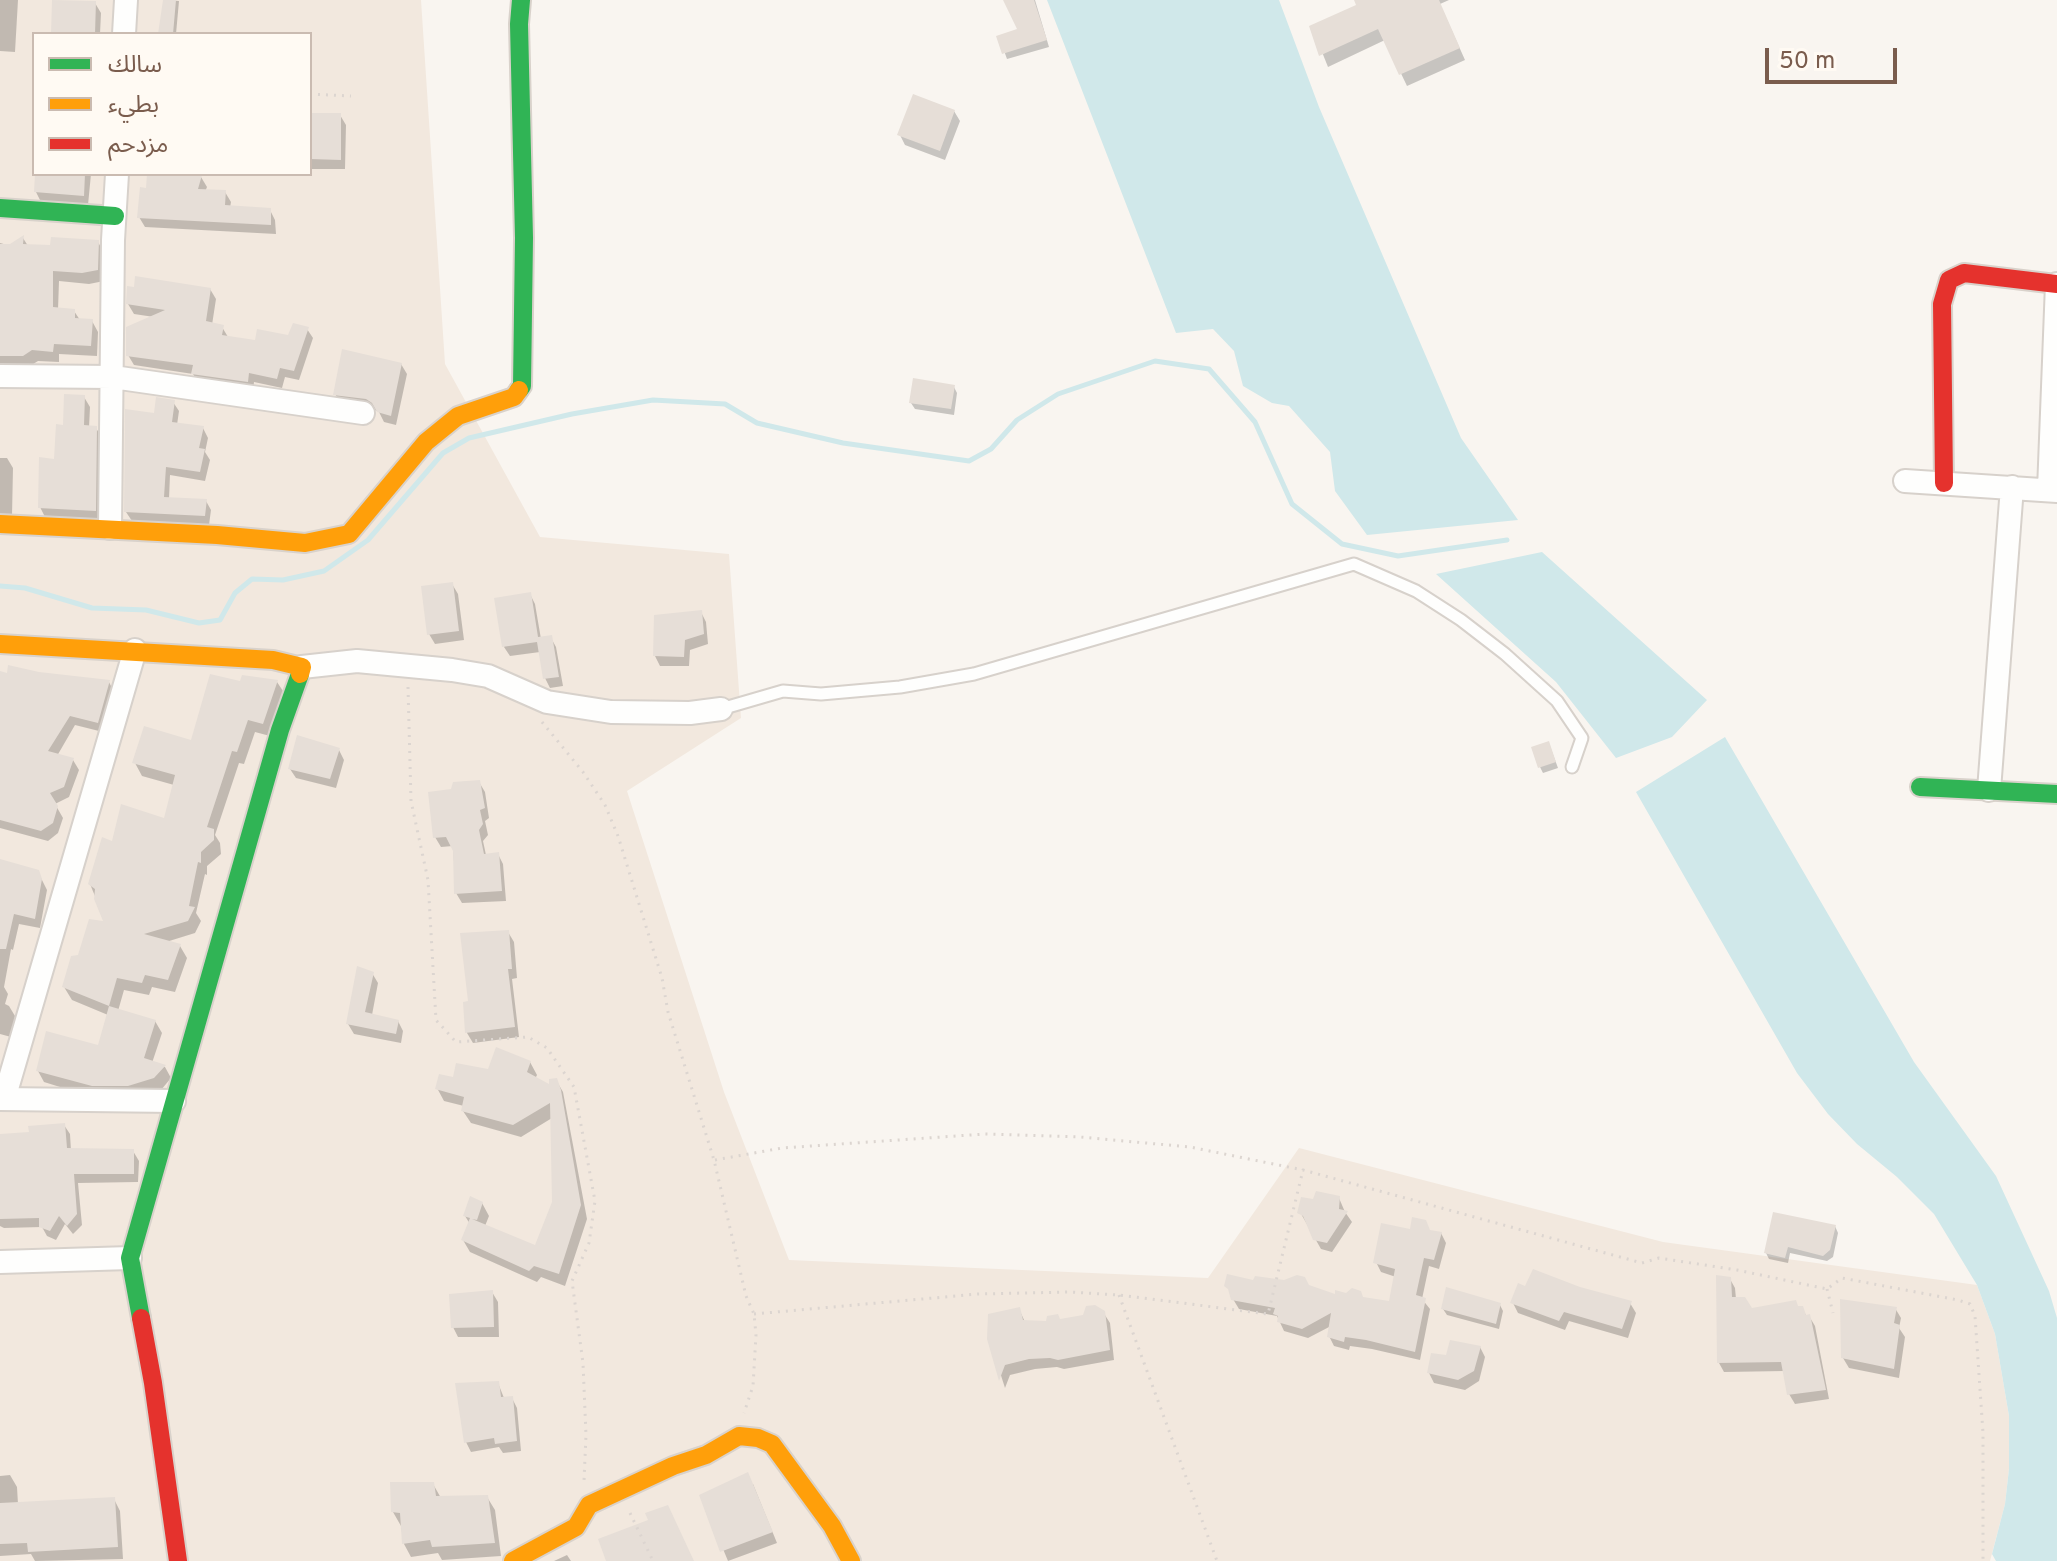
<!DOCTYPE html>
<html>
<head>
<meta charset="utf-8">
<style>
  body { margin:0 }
  #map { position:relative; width:2057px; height:1561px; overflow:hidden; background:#f9f5f0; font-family:Overpass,"Noto Sans Arabic",sans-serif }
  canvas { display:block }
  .legend { position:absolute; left:32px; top:32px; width:280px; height:144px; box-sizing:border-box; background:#fffaf3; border:2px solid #cabbb1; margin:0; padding:10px 14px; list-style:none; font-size:24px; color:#7a5c4d }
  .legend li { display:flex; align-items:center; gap:16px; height:40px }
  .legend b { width:40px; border:2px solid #cabbb1 }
  .scale { position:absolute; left:1765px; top:48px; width:132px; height:36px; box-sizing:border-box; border:4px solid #7a5c4d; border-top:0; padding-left:10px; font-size:24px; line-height:28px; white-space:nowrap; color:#7a5c4d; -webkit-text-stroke:6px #fffaf3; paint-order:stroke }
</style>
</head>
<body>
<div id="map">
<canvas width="2057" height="1561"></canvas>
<ul class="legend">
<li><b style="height:10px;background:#30b455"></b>سالك</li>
<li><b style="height:10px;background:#ff9f0a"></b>بطيء</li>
<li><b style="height:10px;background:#e5322d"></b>مزدحم</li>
</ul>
<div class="scale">50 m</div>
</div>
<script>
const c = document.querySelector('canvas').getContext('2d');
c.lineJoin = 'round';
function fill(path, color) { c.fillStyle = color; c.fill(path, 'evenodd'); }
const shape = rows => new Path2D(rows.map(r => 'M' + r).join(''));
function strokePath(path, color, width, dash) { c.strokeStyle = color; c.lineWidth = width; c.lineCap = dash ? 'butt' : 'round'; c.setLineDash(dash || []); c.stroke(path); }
const residential = shape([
  [0,0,421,0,445,364,540,537,729,554,741,718,627,791,724,1092,789,1260,1208,1278,1299,1148,1663,1242,1977,1285,1995,1334,2009,1416,2009,1469,2005,1504,1990,1561,0,1561],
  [34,34,310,34,310,174,34,174]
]);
const water = shape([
  [1047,0,1279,0,1319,107,1461,438,1518,520,1367,535,1335,491,1330,452,1289,406,1272,403,1243,386,1234,351,1213,329,1176,333],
  [1542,552,1707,700,1672,737,1616,758,1556,682,1436,574],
  [1725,737,1914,1062,1996,1176,2049,1291,2057,1318,2057,1561,1996,1561,1992,1554,2005,1504,2009,1469,2009,1416,1995,1334,1977,1285,1934,1214,1897,1177,1857,1144,1828,1114,1797,1073,1636,792]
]);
const shadow = shape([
  [0,0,18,0,15,52,0,51],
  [165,0,179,1,176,34,160,34],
  [1011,0,1035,0,1049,47,1007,59,999,37,1020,30],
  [1356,0,1449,0,1440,4,1465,60,1407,86,1385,40,1328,67,1312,27,1358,6],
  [95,3,101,13,100,34,53,34],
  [954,111,960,121,945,160,905,145,900,135],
  [310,115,340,115,346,125,345,169,310,169],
  [37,174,91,174,88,205,41,202,36,192],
  [149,174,184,174,184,177,201,177,207,187,205,192,225,192,231,202,230,208,270,210,275,220,276,234,145,227,139,217,148,190],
  [23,238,28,246,52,247,98,242,104,253,104,281,89,284,59,281,58,310,74,311,80,320,92,321,98,332,97,356,59,354,59,362,38,361,30,366,0,367,0,243,11,246],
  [210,289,216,299,212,325,222,327,228,337,257,342,290,338,307,329,313,338,299,380,285,377,282,388,254,382,253,391,199,384,193,374,134,365,128,355,154,317,134,314,128,304],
  [401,364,407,374,396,425,384,422,379,412,373,409,341,404,335,394],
  [954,387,957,393,954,415,915,409,911,403],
  [84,397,90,407,89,428,96,428,102,438,101,520,45,517,40,507,56,461,65,427],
  [173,402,179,411,177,425,203,428,208,438,205,452,210,460,205,481,170,475,169,499,206,501,211,510,209,525,132,521,126,512,156,415],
  [0,458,7,458,13,468,12,516,0,519],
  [452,584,458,594,464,640,435,644,429,634],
  [530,594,535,604,541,639,551,638,556,647,563,686,550,688,545,678,540,652,510,656,504,647],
  [701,612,706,622,708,644,690,650,689,666,660,666,655,656],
  [0,673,109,682,114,692,103,732,75,725,57,756,73,760,79,770,69,797,55,804,63,818,58,833,48,841,0,828],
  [277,682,285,694,270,736,255,732,244,764,239,763,215,835,220,843,221,854,207,866,207,875,205,874,196,913,201,921,195,933,166,942,180,946,187,958,175,992,152,987,149,995,124,990,118,1011,155,1021,162,1033,152,1063,165,1067,171,1078,161,1090,136,1098,92,1097,44,1082,38,1071,99,1048,108,1015,72,1000,64,987,80,956,106,923,90,884,113,843,165,820,174,785,142,776,135,763,193,743,241,684],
  [1551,749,1558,768,1543,773,1540,767],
  [339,750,344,760,336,788,296,778,290,769],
  [479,782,485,792,489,818,485,821,488,835,483,841,486,855,498,854,503,864,506,901,462,903,456,893,453,846,441,847,435,837],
  [0,861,38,872,47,890,40,928,19,924,13,950,11,949,4,987,8,994,5,1004,9,1006,15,1016,11,1037,0,1034],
  [508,932,514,942,517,978,512,979,519,1037,473,1043,467,1033,465,1003,470,1003],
  [372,973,378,983,372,1015,398,1021,403,1031,401,1043,354,1034,348,1024],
  [530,1062,537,1075,535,1079,551,1087,556,1080,563,1092,587,1219,565,1286,541,1277,537,1282,470,1252,463,1240,470,1224,465,1216,482,1203,489,1216,485,1226,536,1248,554,1202,552,1118,521,1137,471,1123,463,1111,464,1106,444,1101,437,1088,454,1080],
  [64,1125,70,1134,71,1151,133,1151,139,1161,138,1182,78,1183,82,1225,73,1234,65,1224,56,1240,47,1236,42,1227,4,1228,0,1226,0,1136,31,1133],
  [1339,1198,1345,1212,1352,1222,1332,1252,1321,1249,1300,1212,1315,1202],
  [1835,1226,1838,1233,1833,1257,1827,1261,1790,1253,1788,1263,1769,1259,1766,1253],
  [1430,1231,1441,1233,1446,1243,1439,1269,1429,1266,1422,1299,1430,1309,1420,1360,1372,1349,1350,1346,1349,1350,1334,1346,1329,1336,1331,1326,1308,1338,1284,1331,1277,1316,1239,1309,1233,1299,1255,1282,1308,1287,1336,1297,1390,1304,1396,1277,1381,1272,1376,1262,1411,1232],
  [1730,1279,1735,1288,1736,1299,1751,1310,1802,1308,1807,1317,1809,1316,1815,1326,1829,1399,1795,1404,1789,1394,1785,1371,1724,1372,1719,1363],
  [1579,1289,1630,1303,1636,1313,1628,1338,1569,1321,1565,1330,1518,1313,1513,1303],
  [492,1292,498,1302,499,1337,458,1337,453,1327],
  [1500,1305,1503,1311,1499,1329,1447,1315,1443,1309],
  [1895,1308,1901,1318,1899,1328,1905,1337,1899,1378,1849,1368,1843,1358],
  [1019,1309,1025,1322,1048,1323,1103,1312,1110,1323,1114,1360,1064,1369,1057,1367,1035,1369,1010,1375,1005,1388,989,1338],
  [1480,1347,1485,1357,1479,1381,1465,1390,1434,1383,1429,1373,1448,1358],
  [498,1383,504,1398,512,1398,517,1408,521,1451,503,1453,499,1447,471,1452,466,1442],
  [10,1475,17,1487,18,1504,114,1499,120,1511,123,1559,35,1561,31,1554,0,1556,0,1476],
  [433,1484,441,1498,487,1497,495,1510,501,1556,442,1560,438,1553,411,1557,404,1544,401,1526,393,1512],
  [753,1484,777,1543,728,1561,701,1496],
  [567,1555,571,1561,554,1561]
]);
const stream = shape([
  [0,586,25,588,92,608,146,610,199,623,220,620,235,593,252,579,283,580,324,571,368,540,443,453,469,438,572,414,653,400,725,404,757,423,843,443,969,461,991,449,1017,420,1058,394,1155,361,1209,369,1255,422,1292,504,1342,544,1398,556,1507,540]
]);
const building = shape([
  [52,0,96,1,95,34,51,34],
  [163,0,176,0,173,34,158,34],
  [1003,0,1034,0,1047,40,1002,54,996,36,1017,29],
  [1354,0,1439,0,1460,48,1399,75,1378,29,1319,56,1309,26,1356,5],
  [913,94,955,110,940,151,897,135],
  [310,113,341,113,341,160,310,159],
  [35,174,85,174,84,196,34,192],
  [147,174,202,175,198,189,226,190,225,205,271,208,271,225,137,218,140,187,146,188],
  [24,235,23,244,50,245,51,237,99,240,98,270,82,273,53,271,53,307,75,309,75,318,93,319,91,346,54,344,53,352,32,350,23,356,0,356,0,244,10,244],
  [135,276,211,288,206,321,224,325,222,335,255,340,257,329,288,335,293,323,309,327,294,371,280,368,277,379,249,373,248,382,191,374,193,365,126,356,126,327,165,310,126,304,127,286,134,287],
  [342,349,402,363,391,416,377,412,372,403,366,399,333,395],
  [913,378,955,385,951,409,909,403],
  [64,394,85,395,84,425,97,426,96,511,38,508,39,457,54,459,56,424,63,425],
  [156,397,175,400,172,422,204,426,199,448,205,449,200,472,166,467,164,497,207,499,205,516,124,512,125,409,154,413],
  [453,582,459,631,427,635,421,586],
  [531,592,538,637,552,635,559,677,543,679,537,642,502,647,494,598],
  [702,610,704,634,685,640,684,657,653,656,654,615],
  [8,665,39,672,110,680,98,723,70,716,48,751,74,758,64,787,50,793,58,806,53,823,41,831,0,820,0,671,7,673],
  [210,674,240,681,242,675,278,680,263,724,248,720,237,752,232,751,207,827,214,829,214,840,201,852,201,863,198,862,189,906,195,907,188,921,144,934,181,944,168,980,145,975,142,983,117,978,109,1006,62,987,71,956,78,955,89,919,103,921,94,899,95,889,88,884,102,837,112,841,121,804,164,818,175,775,132,763,144,726,191,740],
  [297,735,340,748,330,779,288,769],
  [1549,741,1556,762,1538,768,1531,747],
  [480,780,485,808,480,810,483,824,479,830,484,854,499,852,502,891,454,894,453,851,446,837,433,838,428,792,451,789,453,782],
  [0,859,39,870,42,879,35,919,14,914,6,949,0,949],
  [509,930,512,969,508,969,515,1027,465,1033,463,1002,468,1001,460,933],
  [357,966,374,972,365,1012,399,1020,396,1034,346,1024],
  [109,1006,156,1020,144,1058,166,1065,154,1078,128,1086,92,1086,36,1071,46,1031,98,1045],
  [496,1047,531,1061,527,1072,549,1084,549,1079,557,1078,561,1090,581,1205,559,1274,534,1266,529,1271,461,1240,470,1218,463,1216,470,1196,483,1202,477,1220,472,1219,535,1245,552,1202,550,1103,513,1125,461,1111,464,1097,435,1089,439,1074,453,1077,456,1063,488,1069],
  [65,1123,67,1148,134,1149,134,1174,74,1174,77,1214,67,1226,59,1216,50,1231,39,1227,39,1218,0,1219,0,1134,29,1132,28,1126],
  [1316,1191,1340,1196,1339,1209,1348,1211,1327,1243,1313,1240,1303,1216,1297,1213,1301,1197,1313,1199],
  [1773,1212,1836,1225,1830,1250,1823,1256,1788,1247,1785,1258,1764,1253],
  [1412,1217,1426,1220,1430,1230,1442,1232,1434,1260,1424,1258,1416,1295,1426,1298,1415,1352,1366,1340,1345,1337,1344,1342,1327,1337,1331,1313,1302,1329,1277,1322,1278,1316,1273,1314,1275,1308,1231,1300,1228,1289,1224,1286,1227,1274,1253,1280,1255,1276,1284,1280,1297,1275,1305,1277,1309,1285,1335,1294,1335,1290,1346,1293,1352,1288,1361,1291,1363,1297,1389,1301,1395,1269,1373,1263,1381,1223,1410,1229],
  [1533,1269,1580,1287,1632,1301,1622,1329,1564,1312,1559,1321,1510,1303,1518,1283,1525,1286],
  [1716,1275,1731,1277,1732,1297,1745,1297,1752,1308,1796,1300,1798,1306,1803,1306,1806,1315,1810,1314,1826,1390,1787,1395,1781,1362,1717,1363],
  [1446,1287,1501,1303,1496,1324,1441,1309],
  [493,1290,494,1327,451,1328,449,1294],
  [1840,1299,1897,1307,1894,1323,1900,1325,1894,1369,1841,1358],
  [1095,1305,1105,1311,1110,1350,1058,1360,1050,1358,1029,1359,1005,1365,999,1381,987,1339,988,1314,1020,1307,1023,1320,1046,1321,1047,1316,1058,1314,1060,1319,1083,1315,1086,1306],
  [1450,1340,1481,1346,1474,1371,1458,1380,1427,1373,1431,1353,1446,1355],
  [499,1381,501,1397,513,1396,517,1441,495,1444,494,1438,464,1443,455,1383],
  [748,1472,773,1532,720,1552,699,1495],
  [390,1482,434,1482,436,1496,488,1495,495,1543,432,1547,430,1540,402,1544,400,1513,391,1512],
  [115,1497,118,1547,28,1552,27,1543,0,1544,0,1503],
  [668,1505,694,1561,606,1561,598,1539,648,1520,645,1513]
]);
const path = shape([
  [310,94,351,96],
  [408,687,411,801,428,880,436,1020,456,1042,528,1037,547,1048,574,1087,595,1201,589,1243,572,1281,583,1363,586,1435,584,1481],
  [542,722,583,772,605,805,618,836,662,978,668,1012,714,1160,746,1296,754,1314,756,1335,753,1386,744,1413],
  [715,1160,782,1148,985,1134,1080,1137,1190,1147,1303,1170],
  [1827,1289,1833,1313],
  [1119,1295,1217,1561],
  [754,1314,978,1294,1070,1292,1119,1295,1268,1314,1303,1170,1642,1263,1659,1258,1737,1270,1827,1289,1842,1278,1958,1300,1970,1304,1975,1316,1983,1433,1983,1561],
  [630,1513,653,1561]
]);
const lane = shape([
  [721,709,783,691,821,694,900,687,974,674,1354,564,1416,591,1461,620,1505,654,1557,701,1582,738,1572,767]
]);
const street = shape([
  [124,34,126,0],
  [0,376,113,377,363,413],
  [1905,481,2057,491],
  [2049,490,2057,284],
  [110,528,113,240,117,174],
  [302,667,357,661,452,670,488,676,547,702,611,712,690,713,721,709],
  [1989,790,2012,487],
  [0,1099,174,1101],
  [4,1099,135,650],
  [0,1262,130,1258]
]);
const fast = shape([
  [0,208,115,216],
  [519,390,522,386,524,238,519,24,521,0],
  [1920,787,2057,794],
  [141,1318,130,1258,280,730,300,674]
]);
const slow = shape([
  [0,524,217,535,305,543,349,534,426,442,458,416,514,397,519,390],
  [0,644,273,660,302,667,300,674],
  [513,1561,576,1527,589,1505,673,1466,706,1455,739,1436,758,1438,772,1444,832,1526,851,1561]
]);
const jam = shape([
  [1944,483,1942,304,1949,280,1964,273,2057,284],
  [141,1318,153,1383,178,1561]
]);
fill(residential, '#f2e8de');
fill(water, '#d0e8ea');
fill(shadow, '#0003');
strokePath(stream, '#d0e8ea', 5);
fill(building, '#e6ded7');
strokePath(lane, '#d7d1cb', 15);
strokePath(street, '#d7d1cb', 26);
strokePath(fast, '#d9d2cb', 22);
strokePath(slow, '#d9d2cb', 22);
strokePath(jam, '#d9d2cb', 22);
strokePath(path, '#dcd5d0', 3, [2, 6]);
strokePath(lane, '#fefefd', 11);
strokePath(street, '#fefefd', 22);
strokePath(fast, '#30b455', 18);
strokePath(slow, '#ff9f0a', 18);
strokePath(jam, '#e5322d', 18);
</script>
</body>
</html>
